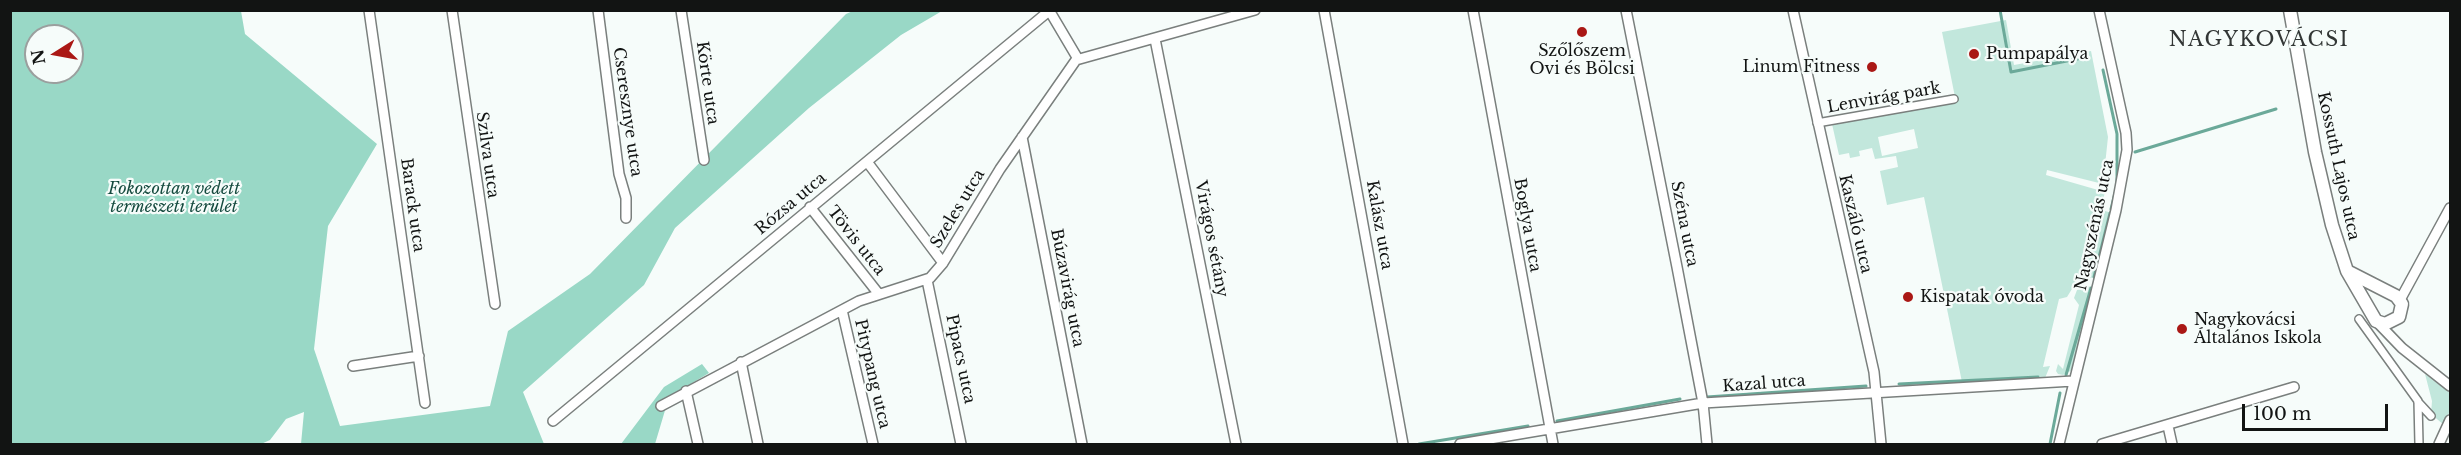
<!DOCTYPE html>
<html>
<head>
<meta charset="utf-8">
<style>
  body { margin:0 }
  #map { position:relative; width:2461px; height:455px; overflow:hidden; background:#f6fcfa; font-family:"Libre Baskerville",serif }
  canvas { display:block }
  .frame { position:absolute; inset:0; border:12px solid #121413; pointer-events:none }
  .north { position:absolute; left:24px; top:24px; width:60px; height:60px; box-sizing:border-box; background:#f6fcfa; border:2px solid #9b9f9e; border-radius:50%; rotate:259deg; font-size:16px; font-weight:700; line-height:24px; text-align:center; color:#121413 }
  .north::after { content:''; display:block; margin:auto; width:21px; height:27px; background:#aa1815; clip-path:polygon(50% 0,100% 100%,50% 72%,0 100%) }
  .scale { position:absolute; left:2242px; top:404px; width:146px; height:27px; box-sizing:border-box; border:3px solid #121413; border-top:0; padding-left:8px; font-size:18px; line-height:21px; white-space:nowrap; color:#121413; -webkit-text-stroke:4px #f6fcfa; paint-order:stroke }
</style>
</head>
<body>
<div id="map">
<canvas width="2461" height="455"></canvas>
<div class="frame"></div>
<div class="north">N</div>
<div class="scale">100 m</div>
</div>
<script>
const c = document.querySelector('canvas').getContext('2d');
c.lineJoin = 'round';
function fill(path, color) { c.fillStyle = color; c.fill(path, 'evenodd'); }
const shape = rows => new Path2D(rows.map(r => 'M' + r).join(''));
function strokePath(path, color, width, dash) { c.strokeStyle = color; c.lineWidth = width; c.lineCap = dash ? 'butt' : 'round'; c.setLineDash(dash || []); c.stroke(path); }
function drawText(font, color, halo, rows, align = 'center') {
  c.font = font + ' "Libre Baskerville",serif'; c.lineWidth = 4.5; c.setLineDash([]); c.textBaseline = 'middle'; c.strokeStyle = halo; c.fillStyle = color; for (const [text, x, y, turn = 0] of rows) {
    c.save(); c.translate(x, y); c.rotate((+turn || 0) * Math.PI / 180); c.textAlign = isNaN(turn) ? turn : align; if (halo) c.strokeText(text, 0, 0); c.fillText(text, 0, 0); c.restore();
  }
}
const green = shape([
  [2006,20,2014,65,2091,51,2108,137,2103,184,2047,170,2046,175,2105,192,2097,224,2101,225,2105,211,2112,213,2096,276,2075,284,2067,297,2059,299,2043,367,2050,366,2045,378,2041,381,1962,382,1924,197,1887,205,1880,171,1898,167,1896,156,1875,159,1872,148,1859,151,1860,156,1850,158,1849,153,1839,155,1832,124,1955,97,1942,32],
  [1914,129,1918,148,1882,156,1878,137],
  [2089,286,2092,289,2072,370,2063,375,2058,374,2056,371,2058,364,2063,369,2079,305,2074,298,2077,290],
  [2425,374,2450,393,2450,411,2444,425,2431,414,2432,401]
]);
const forest = shape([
  [855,10,942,11,901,35,809,108,675,228,644,285,523,392,544,444,301,444,304,412,286,419,270,440,261,444,11,444,10,11,241,11,245,34,377,144,328,226,314,349,340,426,490,406,508,331,590,274,846,14],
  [36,36,72,36,72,72,36,72],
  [702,364,709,373,669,397,655,444,621,444,664,387]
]);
const stream = shape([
  [2000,10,2011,72,2087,57],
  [2103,70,2117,134,2117,183],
  [2135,152,2276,109],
  [2111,209,2115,193],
  [2094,277,2110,213],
  [2066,375,2091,288],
  [1899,384,2038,377],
  [1707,397,1866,386],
  [1557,421,1680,399],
  [1419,444,1528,426],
  [2050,444,2060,393]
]);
const pedestrian = shape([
  [1817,123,1954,99],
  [2359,319,2418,401,2419,444],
  [2418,402,2431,416]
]);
const minor = shape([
  [369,10,425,403],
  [452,10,495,304],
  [598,10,619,174,626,198,626,218],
  [681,10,704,160],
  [1049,10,1078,59],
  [1324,10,1403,444],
  [1473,10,1553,444],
  [1626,10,1677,267,1703,403,1707,444],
  [1793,10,1874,372,1881,444],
  [1155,39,1236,444],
  [1022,137,1082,444],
  [868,163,943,263],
  [810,207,878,293],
  [927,280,961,444],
  [2400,300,2450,208],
  [842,310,873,444],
  [2376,321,2402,348,2450,386],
  [741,362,758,444],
  [353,366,419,356],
  [686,391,698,444],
  [661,406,859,301,930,278,943,263,1000,169,1076,60,1255,10],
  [553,421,1049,11],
  [2168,426,2172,444],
  [1460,444,1703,403,2073,381],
  [2059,444,2116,210,2127,150,2126,133,2099,10],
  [2102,444,2294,387],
  [2439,444,2450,420]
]);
const tertiary = shape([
  [2290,10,2315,152,2332,225,2347,271,2376,321,2385,324,2399,317,2402,304,2396,296,2347,271]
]);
const markers = [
  [1582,32,6,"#aa1815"],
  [1974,54,6,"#aa1815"],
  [1872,67,6,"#aa1815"],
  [1908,297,6,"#aa1815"],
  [2182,329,6,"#aa1815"]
];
const poiNames = [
  ["Szőlőszem",1582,51,"center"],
  ["Ovi és Bölcsi",1582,69,"center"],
  ["Pumpapálya",1986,54],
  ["Linum Fitness",1860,67,"right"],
  ["Kispatak óvoda",1920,297],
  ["Nagykovácsi",2194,320],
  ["Általános Iskola",2194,338]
];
const streetNames = [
  ["Körte utca",707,83,82],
  ["Lenvirág park",1884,98,-10],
  ["Cseresznye utca",627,112,82],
  ["Szilva utca",487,155,82],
  ["Kossuth Lajos utca",2338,166,78],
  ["Rózsa utca",791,204,-40],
  ["Barack utca",412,205,82],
  ["Szeles utca",958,209,-59],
  ["Széna utca",1684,224,79],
  ["Kaszáló utca",1855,224,77],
  ["Kalász utca",1379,225,80],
  ["Boglya utca",1527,225,80],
  ["Nagyszénás utca",2095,225,-78],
  ["Virágos sétány",1211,239,79],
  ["Tövis utca",856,241,52],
  ["Búzavirág utca",1067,288,79],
  ["Pipacs utca",960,359,78],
  ["Pitypang utca",872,374,77],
  ["Kazal utca",1764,384,-4]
];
const parkNames = [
  ["Fokozottan védett",174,189],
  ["természeti terület",174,207]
];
const quarterNames = [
  ["NAGYKOVÁCSI",2259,40]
];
fill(green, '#c2e7dc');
fill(forest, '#99d8c6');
strokePath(stream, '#6ba999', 3);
strokePath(pedestrian, '#7a7f7d', 10);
strokePath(minor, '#7a7f7d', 12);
strokePath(tertiary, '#7a7f7d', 15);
strokePath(pedestrian, '#fff', 7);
strokePath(minor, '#fff', 9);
strokePath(tertiary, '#fff', 12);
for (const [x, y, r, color] of markers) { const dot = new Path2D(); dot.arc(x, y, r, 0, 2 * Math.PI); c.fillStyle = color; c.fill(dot); strokePath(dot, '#f6fcfa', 2); }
drawText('16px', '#121413', '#f6fcfa', poiNames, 'left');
drawText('16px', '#121413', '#f6fcfa', streetNames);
drawText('italic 16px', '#144a3e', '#f6fcfa', parkNames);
c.letterSpacing = '1.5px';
drawText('20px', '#323635', '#f6fcfa', quarterNames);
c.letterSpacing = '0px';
</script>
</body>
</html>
